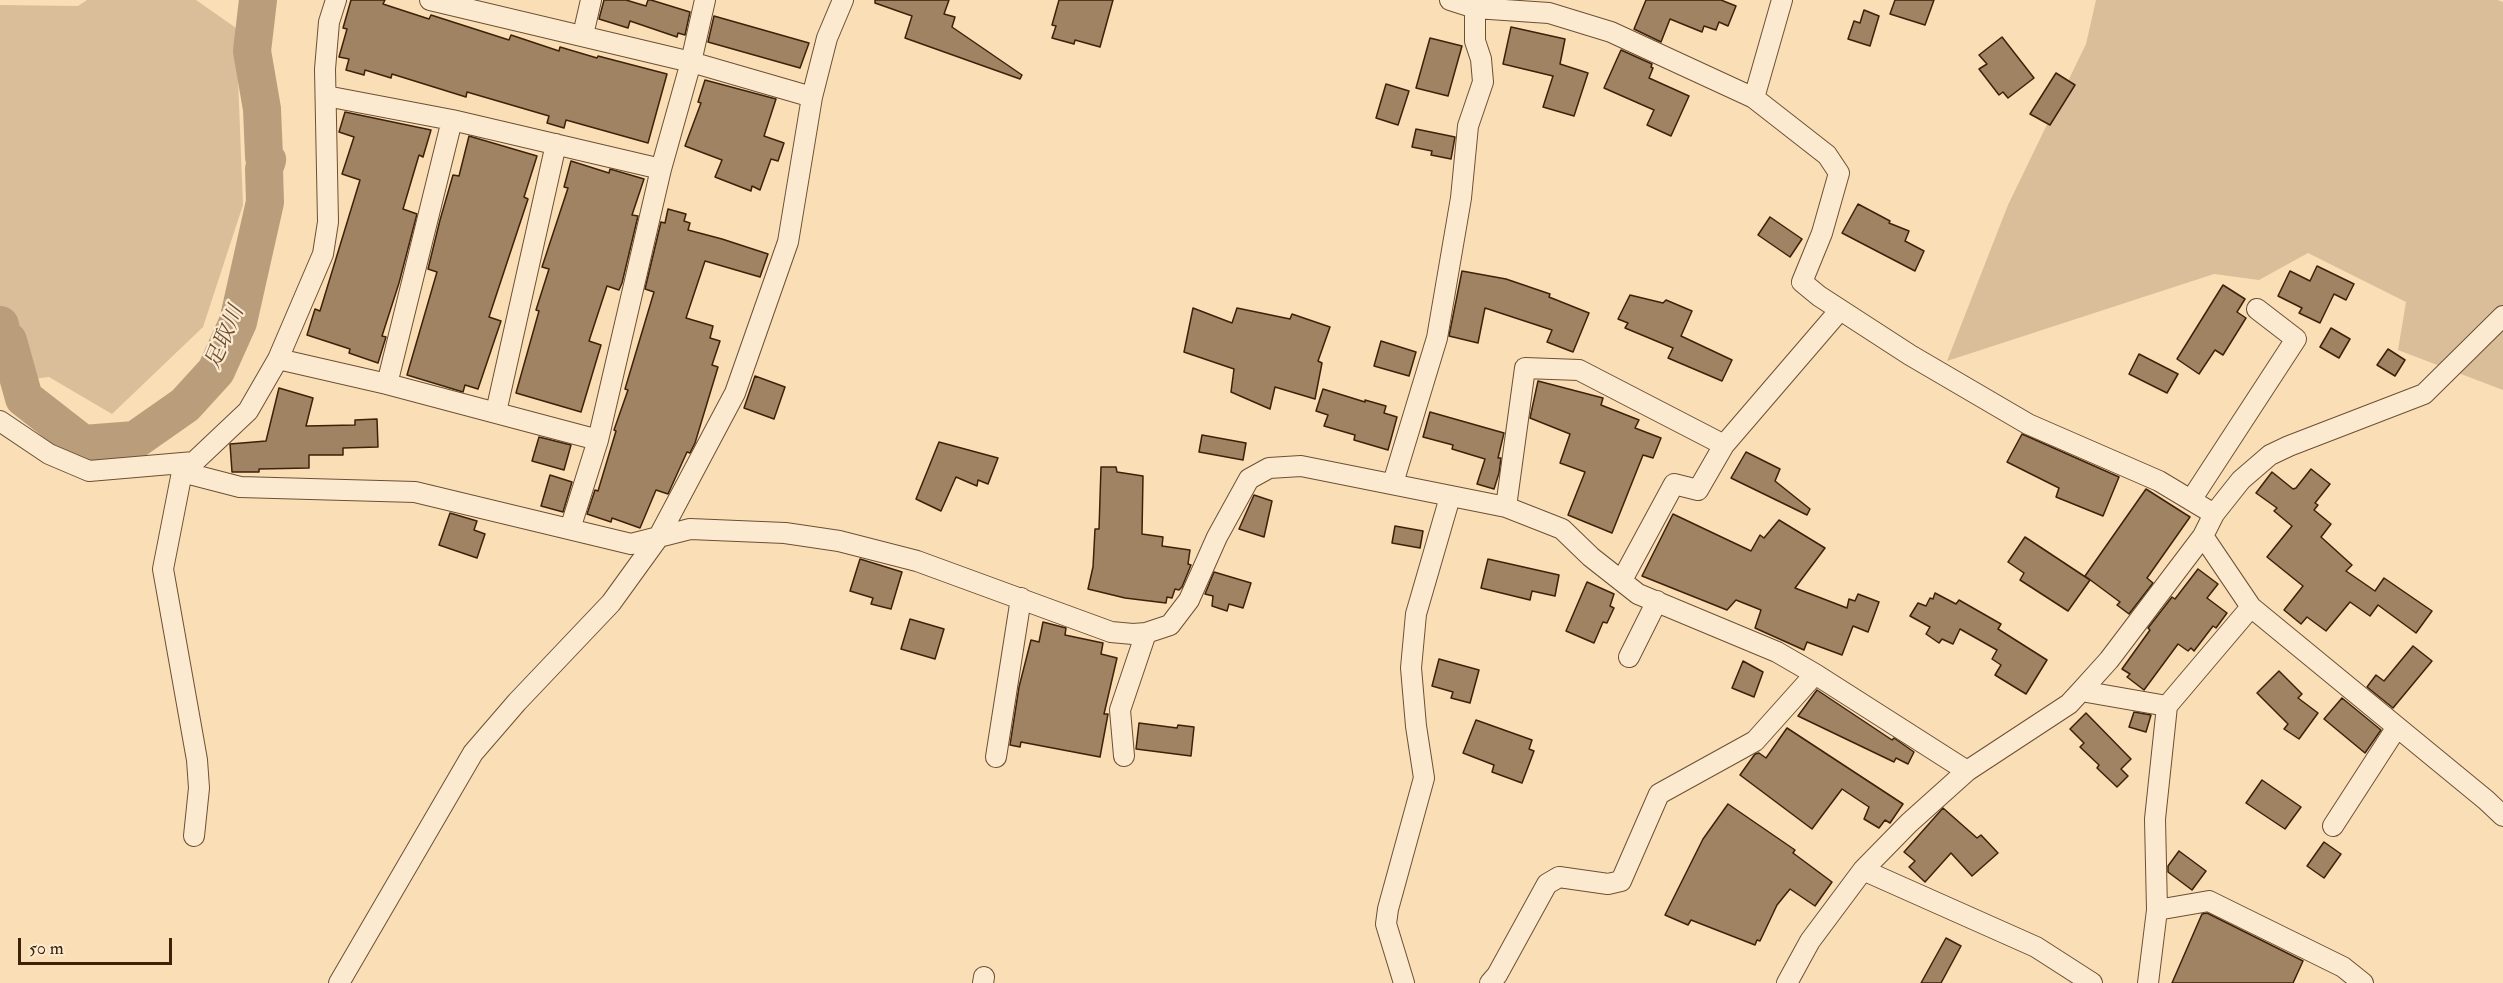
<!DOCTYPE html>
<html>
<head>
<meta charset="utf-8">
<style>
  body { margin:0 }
  #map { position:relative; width:2503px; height:983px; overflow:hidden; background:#fadeb6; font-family:"IM FELL Double Pica",serif }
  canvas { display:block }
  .scale { position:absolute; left:18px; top:938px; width:154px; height:27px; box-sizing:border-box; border:3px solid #3d2109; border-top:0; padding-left:8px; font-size:18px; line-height:21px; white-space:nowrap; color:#3d2109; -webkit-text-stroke:4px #fcead0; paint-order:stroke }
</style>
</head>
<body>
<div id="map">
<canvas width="2503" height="983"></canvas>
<div class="scale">50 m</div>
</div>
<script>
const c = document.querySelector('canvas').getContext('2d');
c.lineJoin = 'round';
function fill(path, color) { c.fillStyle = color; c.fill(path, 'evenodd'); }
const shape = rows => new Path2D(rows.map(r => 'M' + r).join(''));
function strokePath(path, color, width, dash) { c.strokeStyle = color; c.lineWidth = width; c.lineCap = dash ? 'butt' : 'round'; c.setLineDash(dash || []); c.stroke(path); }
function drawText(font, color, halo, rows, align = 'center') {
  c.font = font + ' "IM FELL Double Pica","Noto Serif JP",serif'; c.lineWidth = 4.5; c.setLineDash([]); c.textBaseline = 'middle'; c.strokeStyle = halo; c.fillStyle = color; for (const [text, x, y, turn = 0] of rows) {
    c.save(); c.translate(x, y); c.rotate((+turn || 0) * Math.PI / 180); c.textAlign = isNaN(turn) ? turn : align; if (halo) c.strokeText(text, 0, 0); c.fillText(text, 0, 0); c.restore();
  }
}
const green = shape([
  [87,0,196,0,236,28,243,205,203,327,112,414,49,377,0,383,0,5,78,6],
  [2096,0,2498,0,2503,2,2503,390,2398,350,2406,302,2308,253,2259,280,2214,274,1947,361,2008,205,2086,44]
]);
const river = shape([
  [0,325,3,339,8,341,24,398,83,444,135,440,185,405,216,371,238,322,265,202,264,169,267,160,264,157,262,109,252,51,258,0]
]);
const building = shape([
  [351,0,385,0,383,4,429,19,431,15,509,40,511,35,559,51,560,47,597,58,598,56,667,74,648,143,566,120,564,128,547,123,549,116,467,92,466,97,392,74,391,78,365,70,364,75,346,70,349,59,339,57,347,29,343,28,351,0],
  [604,0,626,0,646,6,648,0,651,0,690,12,685,35,678,33,677,37,630,21,628,28,599,19,604,0],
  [875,0,949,0,944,14,955,17,952,27,1022,75,1020,79,905,38,912,16,875,3,875,0],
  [1059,0,1113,0,1100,47,1075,40,1074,44,1052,38,1056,26,1052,25,1059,0],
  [1646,0,1721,0,1736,6,1728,26,1719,22,1716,30,1704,26,1702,32,1670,19,1661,42,1634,29,1646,0],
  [1895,0,1934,0,1925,25,1890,14,1895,0],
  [1864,10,1879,16,1870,46,1848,39,1854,21,1860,23,1864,10],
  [714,16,809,43,800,68,708,42,714,16],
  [1511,27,1565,39,1560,64,1588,73,1574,116,1543,107,1553,76,1503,64,1511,27],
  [2002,37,2034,78,2008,98,2003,92,1999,95,1979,69,1987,64,1979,55,2002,37],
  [1430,38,1462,46,1448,96,1416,88,1430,38],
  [1621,50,1652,64,1651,67,1653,68,1649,78,1689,96,1671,136,1647,125,1654,110,1604,88,1621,50],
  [2056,73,2075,85,2050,125,2030,114,2056,73],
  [705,80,776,99,764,136,784,143,778,161,771,159,760,190,752,186,751,191,715,177,722,160,685,146,701,103,698,102,705,80],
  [1386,84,1409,91,1398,125,1376,118,1386,84],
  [345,112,431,130,423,157,419,155,403,209,417,214,399,283,382,336,386,337,378,363,349,353,350,349,307,335,315,309,320,311,360,180,342,174,354,137,339,132,345,112],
  [1416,129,1455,137,1451,159,1431,155,1432,151,1412,147,1416,129],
  [469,136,537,156,524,197,528,199,489,317,501,321,478,389,465,385,463,392,407,375,437,272,428,269,440,220,453,175,459,176,469,136],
  [571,161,609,173,610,169,644,179,632,215,638,216,622,283,619,290,607,286,589,341,601,345,581,412,516,393,539,311,536,310,549,269,542,267,568,188,564,187,571,161],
  [1858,204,1890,221,1889,223,1909,231,1905,241,1924,251,1915,271,1842,233,1858,204],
  [668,209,686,214,684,221,690,223,688,230,722,239,768,254,760,277,705,261,686,318,713,326,710,338,720,341,712,365,718,367,695,443,690,453,687,452,668,494,656,490,640,528,612,518,611,522,587,514,595,490,598,491,616,431,614,430,628,390,625,389,654,292,645,289,661,222,665,223,668,209],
  [1770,217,1802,239,1790,257,1758,235,1770,217],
  [2317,266,2354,284,2346,300,2334,294,2320,323,2299,313,2302,308,2278,296,2290,271,2310,281,2317,266],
  [1462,271,1506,279,1550,294,1549,297,1589,313,1573,352,1547,342,1552,330,1485,308,1478,343,1449,336,1462,271],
  [2223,285,2245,299,2237,312,2246,318,2223,355,2215,350,2199,374,2177,359,2223,285],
  [1630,295,1663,303,1666,300,1692,311,1681,336,1732,360,1722,381,1668,358,1673,348,1625,328,1628,323,1618,319,1630,295],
  [1193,308,1232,323,1237,308,1290,319,1292,314,1330,327,1318,361,1322,363,1315,399,1275,387,1270,409,1231,392,1234,369,1184,352,1193,308],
  [2331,328,2350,339,2339,358,2320,347,2331,328],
  [1381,341,1416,352,1409,376,1374,366,1381,341],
  [2388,349,2405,360,2395,376,2377,365,2388,349],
  [2139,354,2178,374,2167,393,2129,374,2139,354],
  [755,376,785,387,774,419,744,408,755,376],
  [1538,381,1603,398,1601,405,1639,420,1635,428,1661,438,1653,458,1643,455,1612,533,1568,515,1585,472,1560,463,1570,434,1530,418,1538,381],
  [279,388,313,398,306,426,355,425,355,420,377,419,378,447,343,448,343,455,309,455,309,468,259,469,259,472,232,472,230,444,266,441,279,388],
  [1323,389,1365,402,1365,400,1386,406,1384,413,1397,417,1388,450,1354,440,1355,435,1324,426,1328,415,1316,411,1323,389],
  [1430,412,1504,433,1498,458,1501,458,1499,473,1494,489,1477,484,1485,459,1452,449,1453,445,1423,437,1430,412],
  [2022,434,2119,477,2103,516,2056,497,2059,488,2007,462,2022,434],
  [1202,435,1246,443,1243,460,1199,452,1202,435],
  [539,437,571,445,564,470,532,461,539,437],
  [939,442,998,458,988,484,978,480,977,486,956,477,941,511,916,499,939,442],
  [1746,452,1780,469,1775,481,1810,509,1807,515,1731,478,1746,452],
  [1101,467,1116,467,1117,472,1143,476,1142,534,1163,537,1162,546,1190,550,1188,564,1191,565,1182,587,1179,590,1175,589,1172,598,1167,597,1166,603,1125,598,1088,589,1093,567,1095,529,1099,529,1101,467],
  [2311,469,2330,484,2315,503,2318,505,2314,510,2331,524,2321,537,2352,565,2346,571,2375,591,2384,578,2432,611,2416,633,2378,605,2370,616,2350,602,2326,631,2307,617,2301,624,2284,610,2303,586,2267,557,2292,526,2274,511,2277,508,2256,493,2272,472,2293,489,2296,488,2311,469],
  [550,475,572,482,563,512,541,506,550,475],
  [2146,489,2190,517,2147,578,2153,583,2129,614,2117,605,2120,602,2085,576,2146,489],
  [1254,495,1272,501,1264,537,1239,529,1254,495],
  [450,513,477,521,474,530,485,534,477,558,439,545,450,513],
  [1673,514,1751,551,1760,535,1764,538,1779,520,1825,548,1795,588,1847,608,1849,599,1855,601,1858,594,1879,602,1868,632,1853,626,1842,655,1807,642,1804,650,1755,628,1761,610,1736,600,1727,610,1642,576,1673,514],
  [1395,526,1423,531,1420,548,1392,543,1395,526],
  [2025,537,2090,580,2068,611,2020,580,2024,573,2008,562,2025,537],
  [860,559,902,572,891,609,871,604,873,598,850,591,860,559],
  [1488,559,1559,575,1555,596,1532,591,1530,600,1481,588,1488,559],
  [2198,569,2218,584,2207,598,2227,613,2216,628,2213,626,2194,651,2191,648,2188,651,2178,644,2144,690,2127,677,2130,674,2122,669,2150,630,2148,628,2172,597,2175,599,2198,569],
  [1214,572,1251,583,1243,608,1229,604,1227,611,1212,606,1213,596,1205,594,1214,572],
  [1587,582,1614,594,1610,606,1614,608,1607,623,1603,622,1594,643,1566,631,1587,582],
  [1935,593,1956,604,1959,600,2001,624,1998,629,2047,660,2026,694,1995,675,2001,665,1992,659,1997,650,1960,629,1953,644,1942,639,1939,643,1926,634,1930,627,1910,616,1918,603,1926,606,1930,598,1933,599,1935,593],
  [910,619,944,629,935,659,901,649,910,619],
  [1043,622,1066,628,1065,635,1103,643,1101,654,1117,658,1104,714,1108,714,1100,757,1021,742,1020,747,1010,745,1019,687,1031,640,1039,642,1043,622],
  [2413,646,2432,661,2393,708,2367,687,2376,675,2384,681,2413,646],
  [1439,659,1479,670,1470,703,1451,698,1453,692,1432,686,1439,659],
  [1743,661,1763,672,1754,697,1732,688,1743,661],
  [2279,671,2302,694,2298,698,2318,713,2299,739,2284,729,2288,724,2257,693,2279,671],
  [1817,690,1892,740,1894,738,1914,752,1908,764,1896,758,1894,762,1798,716,1817,690],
  [2342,698,2381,730,2365,753,2324,719,2342,698],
  [2134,712,2151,715,2146,732,2129,727,2134,712],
  [2086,713,2131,759,2121,769,2128,776,2117,787,2097,768,2099,765,2080,747,2084,743,2070,729,2086,713],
  [1476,720,1532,740,1529,749,1534,751,1522,783,1492,772,1494,765,1463,753,1476,720],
  [1139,723,1177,728,1178,725,1194,727,1191,756,1136,749,1139,723],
  [1787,728,1903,804,1890,823,1885,820,1879,828,1864,819,1869,807,1842,789,1812,829,1740,775,1755,754,1759,753,1766,758,1787,728],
  [2262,780,2301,807,2285,829,2246,803,2262,780],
  [1728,804,1795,850,1793,853,1832,882,1815,906,1790,889,1777,905,1760,941,1757,940,1755,945,1691,920,1688,925,1665,915,1703,839,1728,804],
  [1943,808,1977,838,1981,835,1998,853,1972,876,1951,853,1925,882,1909,867,1915,861,1904,852,1943,808],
  [2324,842,2341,854,2324,878,2307,866,2324,842],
  [2179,851,2206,871,2192,890,2168,872,2168,866,2179,851],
  [2207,913,2303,961,2293,983,2172,983,2202,914,2207,913],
  [1946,938,1961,946,1941,983,1921,983,1946,938]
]);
const street = shape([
  [430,0,691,62,812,97],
  [1450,0,1475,8,1549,13,1611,32,1754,98,1827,155,1839,173,1822,233,1802,282,1819,296,1910,355,2028,424,2159,481,2214,514],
  [583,35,591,0],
  [326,96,452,120,661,169],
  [1754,98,1782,0],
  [278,359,387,384,598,440],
  [387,384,452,120],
  [496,412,556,144],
  [0,421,49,454,89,471,194,462,248,411,278,359,323,254,328,222,325,69,329,22,336,0],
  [194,462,182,472,240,487,415,492,631,544,690,529,785,533,839,541,917,561,1111,632,1133,634,1146,633,1170,625,1189,600,1217,537,1249,479,1269,468,1301,466,1506,507,1562,529,1591,557,1638,594,1777,652,1815,674,1967,771],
  [182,472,163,569,197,760,199,788,194,836],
  [1393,483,1437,338,1461,198,1468,126,1483,82,1481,59,1475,41,1475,8],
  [2191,500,2296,339,2257,309],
  [1506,507,1525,368,1579,370,1724,445,1840,310],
  [570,529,598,440,661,169,691,62,705,0],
  [2203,536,2251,607,2486,800,2503,816],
  [1622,580,1674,484,1698,490,1724,445],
  [1629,657,1657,601],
  [2081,691,2167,706],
  [1124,756,1120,710,1146,633],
  [996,757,1021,598],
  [2333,826,2397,727],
  [1863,870,2036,947,2092,983],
  [2157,910,2209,901,2343,967,2363,983],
  [339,983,473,753,517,702,611,603,658,538,735,393,788,242,812,97,827,38,843,0],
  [983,983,984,977],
  [1404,983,1386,924,1388,909,1424,778,1416,726,1411,668,1416,614,1450,497],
  [1490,983,1497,975,1547,884,1559,877,1608,884,1621,881,1659,794,1755,741,1815,674],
  [1787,983,1810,941,1863,870,1909,823,1967,771,2069,704,2081,691,2109,660,2203,536,2214,514,2241,480,2270,455,2289,446,2424,394,2503,316],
  [2148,983,2157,910,2155,819,2167,706,2251,607]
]);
const waterNames = [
  ["足取川",226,338,-67]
];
fill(green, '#dabe99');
strokePath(river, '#ba9e7b', 38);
fill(building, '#9f8363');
strokePath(building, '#3d2109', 1.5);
strokePath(street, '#6c5034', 22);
strokePath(street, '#fcead0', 20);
drawText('italic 22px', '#694d31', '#fcead0', waterNames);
</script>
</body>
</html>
